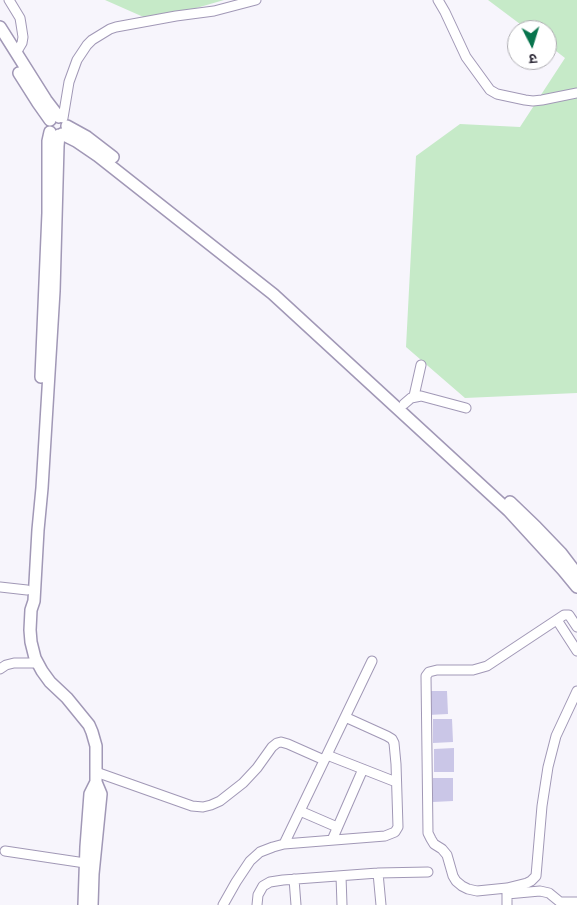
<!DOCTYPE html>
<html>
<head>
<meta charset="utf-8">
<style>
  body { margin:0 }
  #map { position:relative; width:577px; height:905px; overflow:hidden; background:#f7f5fc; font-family:"Titillium Web","Noto Sans Devanagari",sans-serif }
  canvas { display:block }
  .north { position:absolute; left:507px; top:20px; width:50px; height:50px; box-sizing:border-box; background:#fff; border:1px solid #aeadb2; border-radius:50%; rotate:175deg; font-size:14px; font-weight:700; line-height:20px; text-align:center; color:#35313e }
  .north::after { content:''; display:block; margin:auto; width:18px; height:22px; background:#08744d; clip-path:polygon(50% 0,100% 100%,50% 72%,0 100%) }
</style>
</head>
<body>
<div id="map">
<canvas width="577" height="905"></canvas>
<div class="north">उ</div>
</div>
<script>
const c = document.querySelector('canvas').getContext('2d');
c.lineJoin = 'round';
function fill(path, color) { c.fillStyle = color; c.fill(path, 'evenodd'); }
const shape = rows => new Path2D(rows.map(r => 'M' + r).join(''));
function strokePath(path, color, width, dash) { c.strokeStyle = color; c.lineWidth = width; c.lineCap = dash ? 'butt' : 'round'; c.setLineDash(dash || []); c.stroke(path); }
const green = shape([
  [105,0,224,0,186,11,148,19],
  [488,0,577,0,577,393,465,398,406,347,416,156,460,124,520,127,565,58,547,44,547,30,528,30]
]);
const building = shape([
  [427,691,447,691,448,714,428,715],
  [433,719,452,719,453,742,433,743],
  [454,748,454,772,434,772,434,749],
  [433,778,453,778,453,801,433,802]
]);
const street = shape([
  [9,0,20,18,21,24,23,37,22,43,16,53],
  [438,0,445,12,466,57,490,90,497,94,525,100,533,101,542,100,577,93],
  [63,118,69,82,77,60,87,45,92,40,110,29,116,27,176,16,214,11,256,0],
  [414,396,421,365],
  [404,404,411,398,421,396,466,408],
  [0,587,27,590],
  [557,620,577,651],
  [577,627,569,615,564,615,487,666,473,670,437,670,429,672,426,676,428,833,431,839,434,844,442,849,447,855,453,876,456,881,462,886,468,889,477,891,507,888,527,883,531,881,536,876,542,806,548,767,556,736,577,691],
  [0,669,6,665,14,663,38,663],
  [327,755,396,782],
  [96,772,192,806,203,807,211,805,220,801,243,783,257,768,272,747,277,743,281,742,288,744,324,760],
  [300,811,337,827],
  [332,840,363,769],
  [284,844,372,661],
  [5,851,85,863],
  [378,873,381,905],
  [341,876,342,905],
  [294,879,296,905],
  [507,888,507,905],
  [507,894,540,891,549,893,560,902,577,902],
  [223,905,236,882,250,861,260,852,273,847,284,844,385,836,395,832,398,827,396,764,394,743,392,739,387,736,345,717],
  [257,905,258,895,263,886,270,882,283,880,378,873,428,872]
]);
const secondary = shape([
  [0,27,46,100,59,117],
  [19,73,38,103,50,120],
  [67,126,87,137,113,157],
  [62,134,76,141,98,156,273,294,509,511,563,570,577,587],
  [59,135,58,146,54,291,42,488,38,530,34,601,31,610,30,630,31,642,35,658,42,671,50,682,67,698,89,725,92,732,96,746,96,782,101,794,93,874,92,905],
  [41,377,48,213,48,141,50,132],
  [510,502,536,527,561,553,577,574],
  [84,905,86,847,90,794,96,782]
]);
fill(green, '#c6eac8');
fill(building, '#cac6e7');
strokePath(street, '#a198b6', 11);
strokePath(secondary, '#a198b6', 14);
strokePath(street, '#fff', 9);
strokePath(secondary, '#fff', 11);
</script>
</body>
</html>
